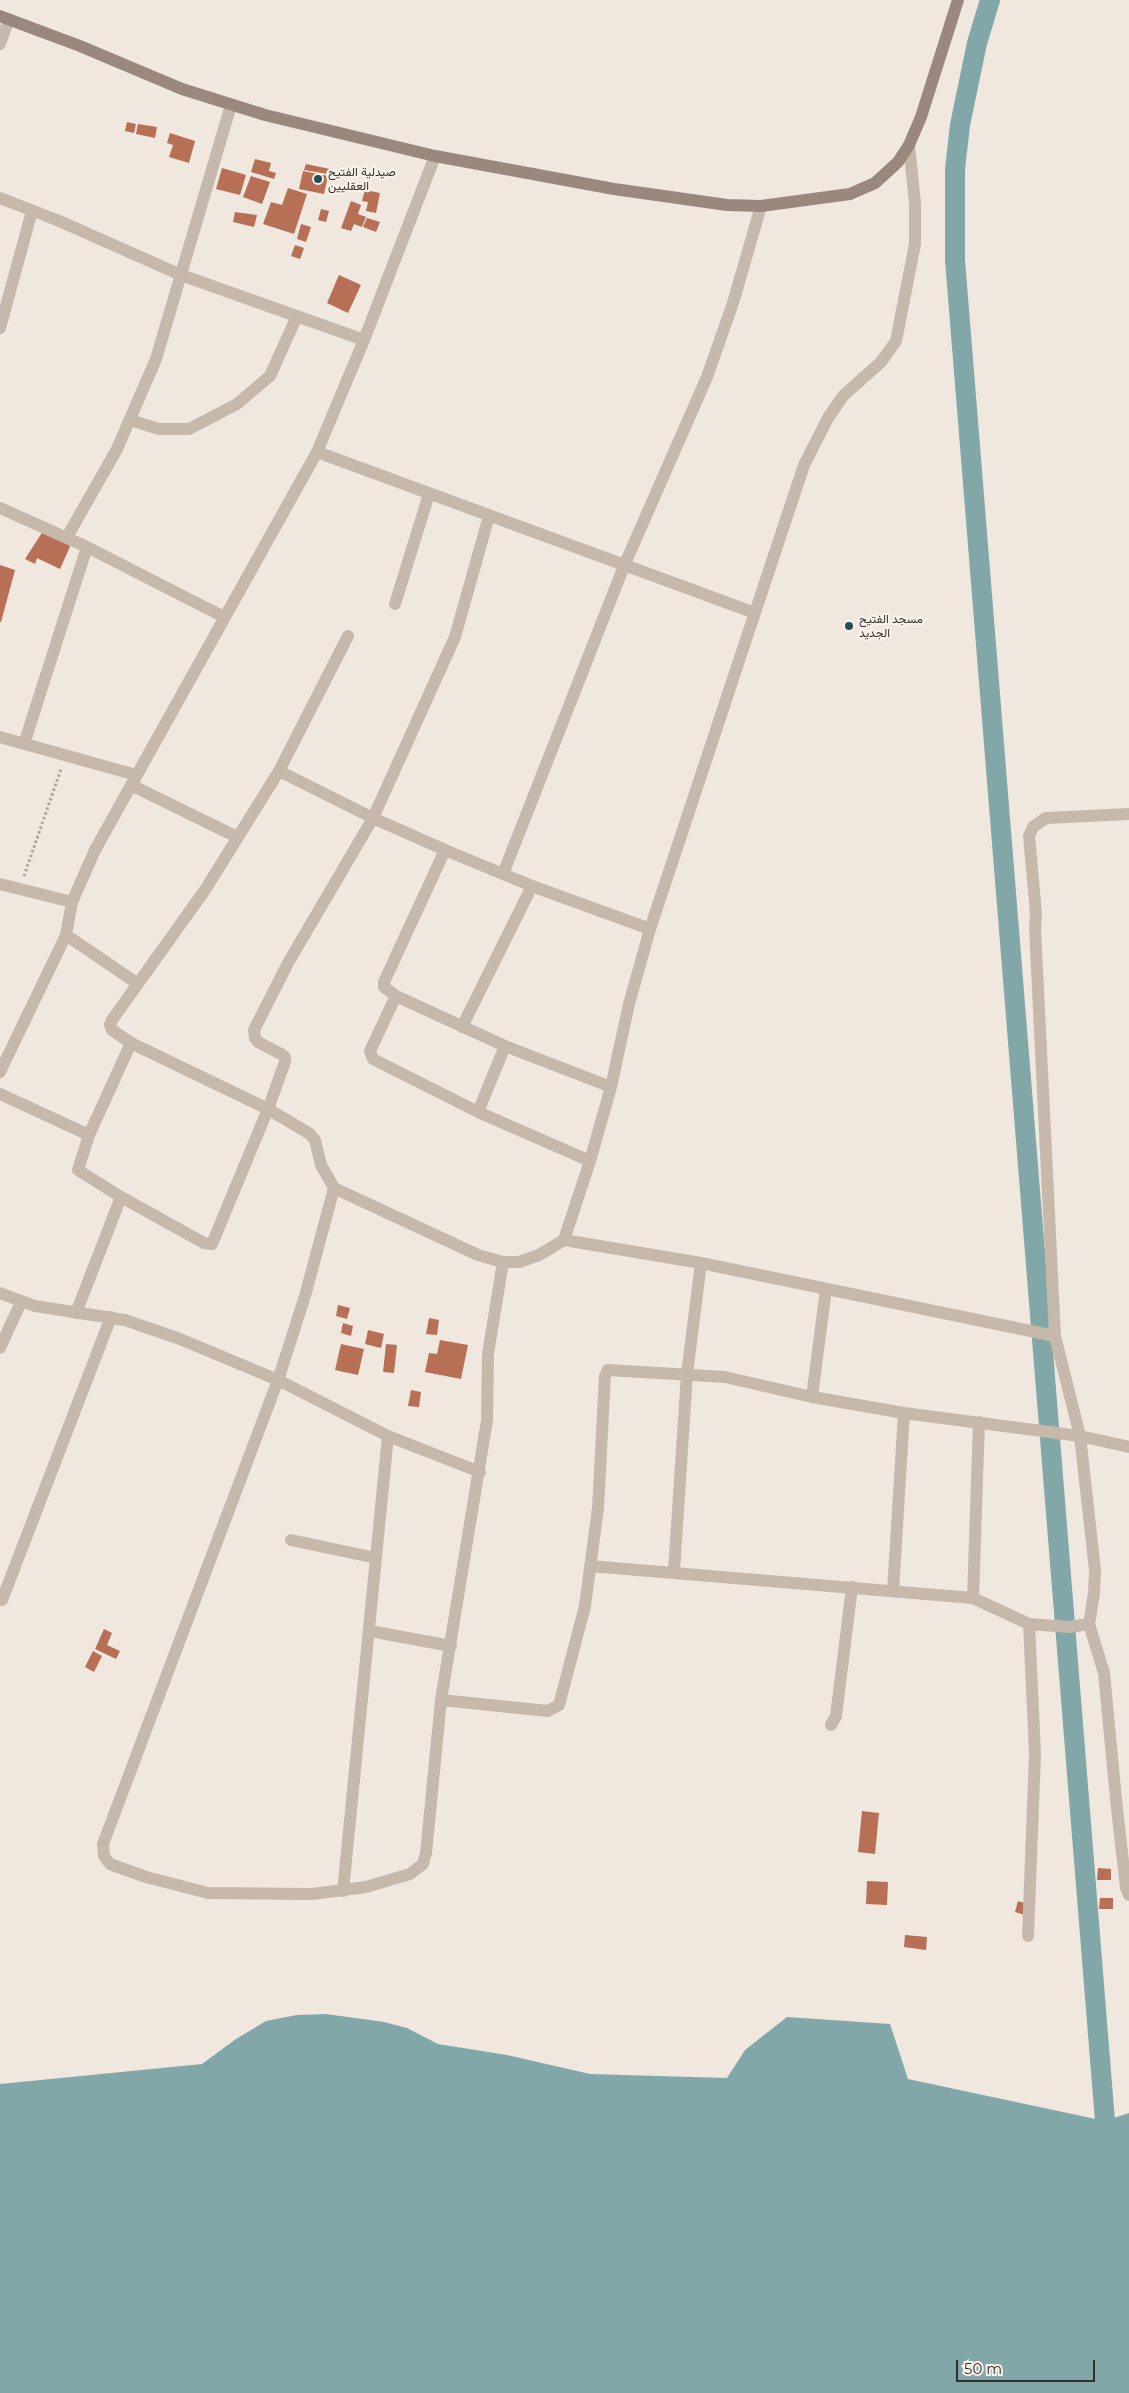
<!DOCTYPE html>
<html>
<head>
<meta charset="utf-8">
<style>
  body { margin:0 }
  #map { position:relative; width:1129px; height:2393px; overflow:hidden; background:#f0e8df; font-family:Montserrat,sans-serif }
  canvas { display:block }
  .scale { position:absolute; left:956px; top:2360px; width:139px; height:22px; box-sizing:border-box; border:2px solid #362e2a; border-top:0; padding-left:6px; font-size:15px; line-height:18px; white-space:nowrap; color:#362e2a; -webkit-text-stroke:4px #f8f2eb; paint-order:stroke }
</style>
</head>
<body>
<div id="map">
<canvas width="1129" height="2393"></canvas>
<div class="scale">50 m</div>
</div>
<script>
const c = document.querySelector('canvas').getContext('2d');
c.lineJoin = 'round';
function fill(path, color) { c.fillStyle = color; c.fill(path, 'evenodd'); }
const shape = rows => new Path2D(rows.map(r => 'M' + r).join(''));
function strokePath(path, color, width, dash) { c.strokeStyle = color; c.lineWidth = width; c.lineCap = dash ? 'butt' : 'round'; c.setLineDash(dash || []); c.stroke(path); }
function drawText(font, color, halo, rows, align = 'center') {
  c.font = font + ' Montserrat,Vazirmatn,sans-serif'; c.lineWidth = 4.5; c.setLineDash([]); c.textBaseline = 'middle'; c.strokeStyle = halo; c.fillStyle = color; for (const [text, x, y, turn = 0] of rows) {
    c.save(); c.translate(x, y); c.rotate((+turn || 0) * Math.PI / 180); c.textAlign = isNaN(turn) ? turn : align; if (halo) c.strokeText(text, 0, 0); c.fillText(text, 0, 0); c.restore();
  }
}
const water = shape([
  [326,2014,384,2022,407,2028,438,2044,507,2055,590,2074,727,2078,745,2050,787,2017,890,2024,908,2079,1105,2121,1129,2113,1129,2393,0,2393,0,2084,202,2064,236,2039,266,2021,297,2015]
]);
const canal = shape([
  [990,0,977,43,960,125,955,169,955,260,1105,2121]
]);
const building = shape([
  [127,122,136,124,134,133,125,131],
  [138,124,157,127,155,138,136,134],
  [170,133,195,141,189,163,169,157,173,145,167,143],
  [255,159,271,163,269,171,276,173,274,179,251,172],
  [306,164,330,169,328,174,304,170],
  [222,168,246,175,240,195,216,189],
  [303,171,328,176,324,194,299,189],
  [251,176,270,182,262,204,243,197],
  [288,188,307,194,294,234,263,224,271,202,282,205],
  [365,190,380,193,376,213,366,211,368,202,362,201],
  [351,201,361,205,358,214,366,217,362,227,354,224,351,231,341,228],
  [321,209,329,211,326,222,318,220],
  [235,212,257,215,254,227,233,222],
  [367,218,380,222,376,232,363,227],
  [301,224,311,227,306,242,297,239],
  [295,245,304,248,300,259,291,256],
  [339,275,361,285,348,313,327,303],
  [45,528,72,542,60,569,37,558,35,564,25,559],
  [0,565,15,570,1,622,0,622],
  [338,1305,350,1308,347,1319,336,1316],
  [429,1318,439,1320,437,1335,426,1334],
  [343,1323,353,1326,351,1336,341,1333],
  [368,1330,384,1334,381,1348,365,1344],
  [440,1340,468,1345,461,1379,425,1372,429,1353,437,1354],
  [341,1344,364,1349,358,1375,335,1370],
  [386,1344,397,1345,394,1373,383,1372],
  [411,1390,421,1392,419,1407,408,1406],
  [104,1629,112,1633,107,1645,120,1651,116,1659,95,1649],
  [93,1651,102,1656,94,1672,85,1667],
  [862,1811,879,1813,875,1854,858,1852],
  [1098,1868,1111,1869,1111,1880,1097,1880],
  [867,1881,888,1882,887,1905,866,1904],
  [1100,1898,1113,1898,1113,1909,1099,1909],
  [1018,1901,1028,1904,1025,1915,1015,1912],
  [905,1935,927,1937,926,1950,904,1947]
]);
const path = shape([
  [24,876,61,769]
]);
const street = shape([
  [0,44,9,19],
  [0,198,57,220,181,275,364,340],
  [0,328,32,211],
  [130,420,159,429,189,429,237,404,270,376,297,316],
  [317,452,755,613],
  [0,508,87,547,224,617],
  [67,537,117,449,156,359,231,105],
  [395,604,429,494],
  [348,636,279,771,205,890,112,1020,110,1025,112,1030,131,1043,268,1109,310,1134,315,1140,321,1165,334,1188,305,1296,278,1380,103,1844,104,1856,110,1864,146,1877,208,1893,312,1894,366,1887,410,1874,423,1864,426,1853,441,1700,487,1420,488,1354,503,1262],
  [0,737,136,775],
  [24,744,87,547],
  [279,771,373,818,445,850,532,886,650,929],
  [131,785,237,837],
  [445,850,384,982,384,987,396,996,505,1046,611,1087],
  [503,874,624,566,707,377,733,303,761,206],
  [0,884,72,902],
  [66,935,138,984],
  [396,996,370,1051,373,1059,478,1112,590,1161],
  [462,1027,532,886],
  [131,1043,89,1135,78,1170,121,1197,204,1243,212,1244,268,1109,285,1062,285,1057,281,1054,258,1042,255,1038,254,1030,288,963,373,818,455,637,489,516],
  [0,1072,66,935,72,902,95,850,317,452,364,340,435,156],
  [0,1094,89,1135],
  [478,1112,505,1046],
  [334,1188,478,1255,503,1262,519,1262,539,1255,564,1240,590,1161,611,1087,629,1004,650,929,804,465,828,418,843,396,881,362,896,341,915,244,915,203,909,145],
  [564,1240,701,1263,1055,1336,1080,1436,1095,1570,1094,1593,1089,1624,1104,1673,1116,1799,1126,1888,1129,1895],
  [0,1293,35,1306,125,1320,180,1339,278,1380,388,1436,480,1472],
  [76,1313,121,1197],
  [1055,1336,1035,928,1036,913,1029,836,1033,827,1046,818,1129,814],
  [0,1348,21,1302],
  [812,1397,826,1289],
  [291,1540,376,1558],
  [590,1566,973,1598,1029,1624,1069,1627,1089,1624],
  [674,1571,687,1374,701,1263],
  [893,1591,904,1413],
  [973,1598,979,1422],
  [2,1600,111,1317],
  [370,1631,451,1646],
  [441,1700,548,1711,559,1705,585,1606,598,1508,605,1376,608,1370,725,1377,812,1397,904,1413,1080,1436,1129,1447],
  [831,1725,836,1716,852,1587],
  [343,1891,388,1436],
  [1028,1936,1035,1754,1029,1624]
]);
const secondary = shape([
  [0,16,80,46,182,89,265,115,435,156,614,189,727,205,761,206,850,194,875,183,898,162,909,145,921,117,958,0]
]);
const markers = [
  [318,179,5,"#254e52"],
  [849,626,5,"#254e52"]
];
const poiNames = [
  ["صيدلية الفتيح",328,172],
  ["العقليين",328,186],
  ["مسجد الفتيح",859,619],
  ["الجديد",859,633]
];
fill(water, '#82a7a9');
strokePath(canal, '#82a7a9', 20);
fill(building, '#b76f56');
strokePath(path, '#b2a397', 3, [2.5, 2.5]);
strokePath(street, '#c6b9ac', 12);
strokePath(secondary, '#9a887e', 12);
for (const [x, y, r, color] of markers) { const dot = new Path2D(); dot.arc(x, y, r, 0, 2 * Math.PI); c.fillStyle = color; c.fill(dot); strokePath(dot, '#f8f2eb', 2); }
drawText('12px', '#362e2a', '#f8f2eb', poiNames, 'left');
</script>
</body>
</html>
